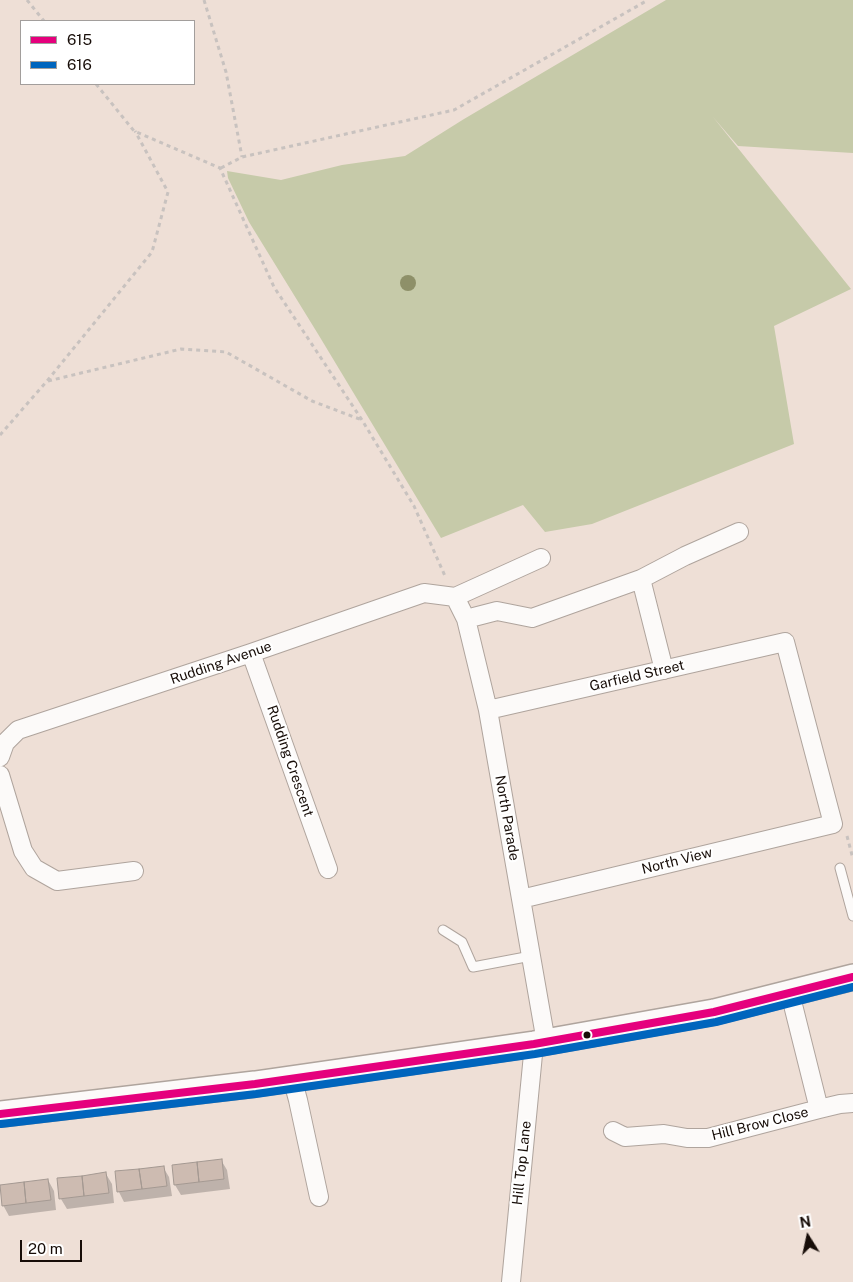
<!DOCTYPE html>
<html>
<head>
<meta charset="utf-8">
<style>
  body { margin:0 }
  #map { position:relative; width:853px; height:1282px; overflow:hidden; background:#eedfd6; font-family:"Public Sans",sans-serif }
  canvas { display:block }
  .legend { position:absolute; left:20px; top:20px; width:175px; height:65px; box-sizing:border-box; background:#fff; border:1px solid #a29e9c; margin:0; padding:6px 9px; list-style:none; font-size:15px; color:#170d08 }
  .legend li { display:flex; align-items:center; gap:10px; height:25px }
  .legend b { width:25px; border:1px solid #a29e9c }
  .north { position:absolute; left:783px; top:1212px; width:50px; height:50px; -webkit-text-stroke:4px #fff; paint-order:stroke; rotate:350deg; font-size:14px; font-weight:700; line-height:20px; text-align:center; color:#170d08 }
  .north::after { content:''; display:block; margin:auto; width:18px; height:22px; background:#170d08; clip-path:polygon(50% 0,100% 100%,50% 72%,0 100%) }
  .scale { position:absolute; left:20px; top:1240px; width:62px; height:22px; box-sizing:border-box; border:2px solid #170d08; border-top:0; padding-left:6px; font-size:15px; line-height:18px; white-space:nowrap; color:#170d08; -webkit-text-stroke:4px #fff; paint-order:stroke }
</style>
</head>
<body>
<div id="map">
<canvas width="853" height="1282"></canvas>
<ul class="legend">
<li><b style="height:6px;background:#e5007d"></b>615</li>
<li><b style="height:6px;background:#0065bd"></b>616</li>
</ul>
<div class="north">N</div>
<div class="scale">20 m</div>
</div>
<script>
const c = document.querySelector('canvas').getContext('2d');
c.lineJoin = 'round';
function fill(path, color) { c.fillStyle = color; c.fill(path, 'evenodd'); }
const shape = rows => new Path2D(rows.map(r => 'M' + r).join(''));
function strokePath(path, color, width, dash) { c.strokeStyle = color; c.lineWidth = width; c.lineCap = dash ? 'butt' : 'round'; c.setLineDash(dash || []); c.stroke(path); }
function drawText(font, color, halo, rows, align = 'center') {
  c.font = font + ' "Public Sans",sans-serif'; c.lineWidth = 4.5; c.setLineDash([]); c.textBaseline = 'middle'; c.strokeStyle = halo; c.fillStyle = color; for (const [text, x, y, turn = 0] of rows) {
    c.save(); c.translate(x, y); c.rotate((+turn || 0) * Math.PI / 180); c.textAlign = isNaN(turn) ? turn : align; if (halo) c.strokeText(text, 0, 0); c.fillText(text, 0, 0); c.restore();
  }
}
const green = shape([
  [666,0,853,0,853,153,738,146,713,117,851,289,774,326,794,444,592,524,545,532,523,505,441,538,318,334,249,222,228,178,227,171,281,180,342,165,405,156,464,119]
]);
const shadow = shape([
  [221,1160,227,1170,230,1189,181,1195,175,1185],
  [163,1167,169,1177,172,1196,124,1202,119,1192,116,1173],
  [106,1174,112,1184,114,1203,67,1209,61,1199],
  [48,1180,54,1191,56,1210,9,1216,3,1205]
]);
const building = shape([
  [222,1159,224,1179,199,1182,197,1162,222,1159],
  [197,1162,199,1182,174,1185,172,1165,197,1162],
  [164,1166,167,1186,142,1189,139,1169,164,1166],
  [139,1169,142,1189,117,1192,115,1171,139,1169],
  [106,1172,109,1193,84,1196,82,1176,106,1172],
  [82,1176,84,1196,59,1199,57,1178,82,1176],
  [48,1179,51,1200,26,1203,24,1182,48,1179],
  [24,1182,26,1203,2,1206,0,1185,24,1182]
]);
const path = shape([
  [27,0,44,21],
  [204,0,226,72,242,157],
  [96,84,134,131,220,168,274,287,362,420,414,506,445,576],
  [221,168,242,157,454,110,648,0],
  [48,381,181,349,226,352,312,401,362,420],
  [0,435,47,381,152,252,168,192,135,131],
  [847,836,853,859]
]);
const lane = shape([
  [840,868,853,916],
  [443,930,462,942,473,967,531,956]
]);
const street = shape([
  [641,579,685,556,739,532],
  [455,597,466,619,488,710,546,1042],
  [455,597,541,558],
  [466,619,497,611,532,618,641,579,664,670],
  [251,653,328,869],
  [488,710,785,642,833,824,521,899],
  [0,757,5,743,18,730,251,653,424,593,455,597],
  [0,775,23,851,34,868,57,881,134,871],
  [790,993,819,1109],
  [292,1078,298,1100,319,1197],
  [613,1131,625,1137,664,1134,687,1138,708,1138,819,1109,840,1104,853,1103],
  [511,1282,534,1044]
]);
const secondary = shape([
  [0,1114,255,1084,534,1044,714,1012,853,977]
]);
const bus1 = shape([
  [0,1114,255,1084,534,1044,714,1012,853,977]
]);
const bus2 = shape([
  [1,1124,256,1094,535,1054,716,1022,853,987]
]);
const trees = [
  [408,283]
];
const markers = [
  [587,1035,4.5,"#170d08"]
];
const streetNames = [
  ["Rudding Avenue",221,663,-19],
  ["Garfield Street",637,676,-13],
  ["Rudding Crescent",290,761,71],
  ["North Parade",507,818,80],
  ["North View",677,861,-14],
  ["Hill Brow Close",760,1124,-14],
  ["Hill Top Lane",522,1163,-84]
];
fill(green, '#c6caa9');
fill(shadow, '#0003');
fill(building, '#cdbbb1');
strokePath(building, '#a49992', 1);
strokePath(lane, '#afa49d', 11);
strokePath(street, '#afa49d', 20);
strokePath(secondary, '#afa49d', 28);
strokePath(path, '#c8c2bf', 3, [4, 4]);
strokePath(lane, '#fcfaf9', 9);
strokePath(street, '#fcfaf9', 18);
strokePath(secondary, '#fcfaf9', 25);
strokePath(bus1, '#e5007d', 8);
strokePath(bus2, '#0065bd', 8);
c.fillStyle = '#8e9069';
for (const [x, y] of trees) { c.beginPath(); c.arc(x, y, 8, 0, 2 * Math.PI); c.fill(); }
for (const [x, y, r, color] of markers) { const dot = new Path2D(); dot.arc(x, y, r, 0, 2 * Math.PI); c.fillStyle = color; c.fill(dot); strokePath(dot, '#fff', 2); }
drawText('14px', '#170d08', '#fff', streetNames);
</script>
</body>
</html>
